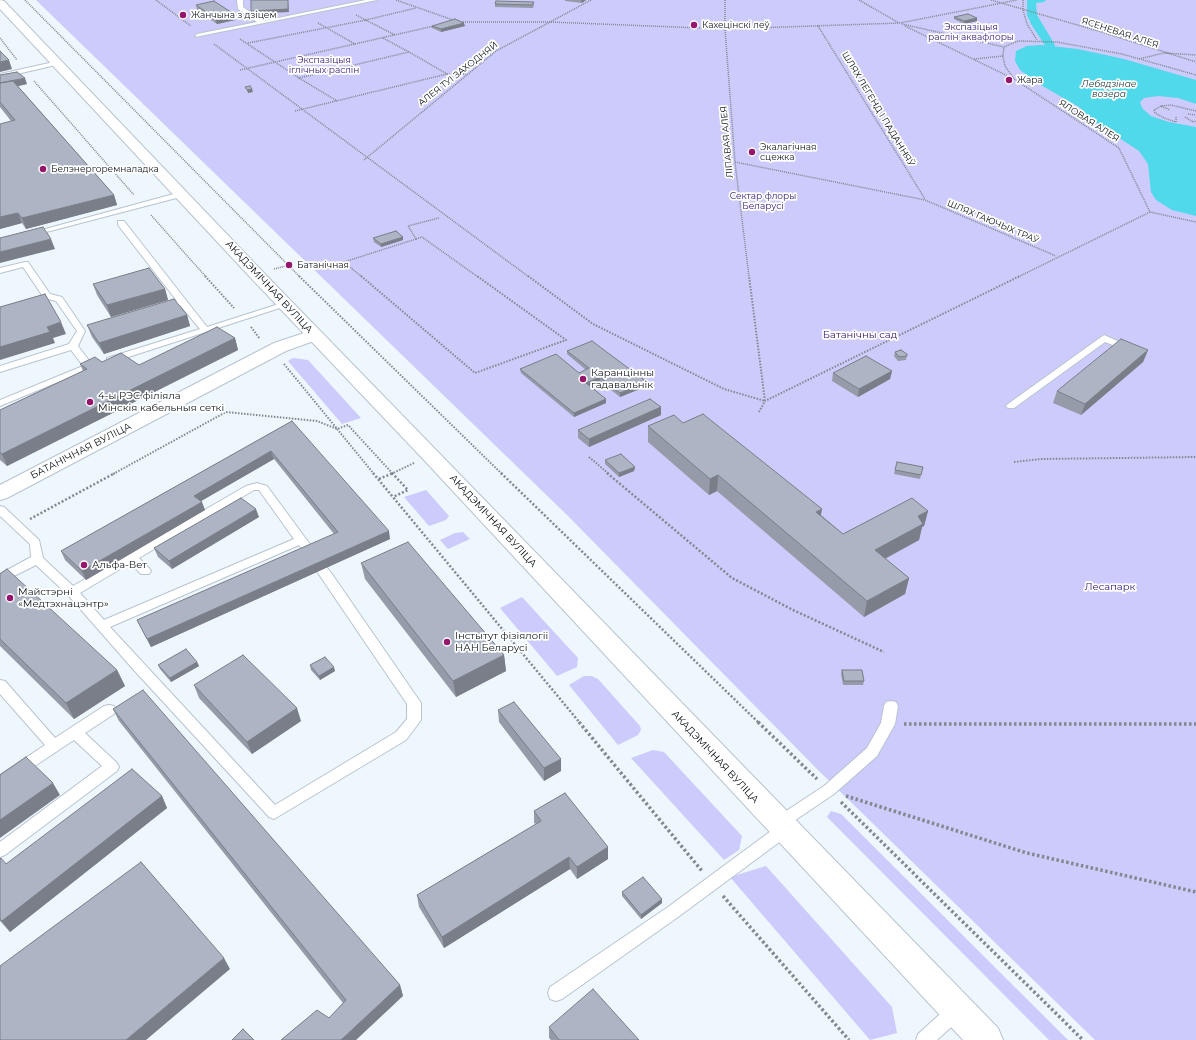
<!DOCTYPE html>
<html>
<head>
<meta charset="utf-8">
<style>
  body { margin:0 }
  canvas { display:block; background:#eef6fe }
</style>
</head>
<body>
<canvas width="1196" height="1040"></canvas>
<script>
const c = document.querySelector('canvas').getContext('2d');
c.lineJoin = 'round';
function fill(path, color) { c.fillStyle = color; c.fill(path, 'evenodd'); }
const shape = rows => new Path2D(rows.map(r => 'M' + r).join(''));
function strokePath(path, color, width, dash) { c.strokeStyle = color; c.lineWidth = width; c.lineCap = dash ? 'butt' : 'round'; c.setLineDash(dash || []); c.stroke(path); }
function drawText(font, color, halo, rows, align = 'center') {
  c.font = font + ' Montserrat,sans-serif'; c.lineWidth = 3.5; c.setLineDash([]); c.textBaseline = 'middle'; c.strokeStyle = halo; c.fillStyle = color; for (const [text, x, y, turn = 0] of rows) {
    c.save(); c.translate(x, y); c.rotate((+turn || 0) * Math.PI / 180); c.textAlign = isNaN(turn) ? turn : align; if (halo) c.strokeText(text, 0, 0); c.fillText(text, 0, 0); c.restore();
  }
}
const green = shape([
  [36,0,1196,0,1196,1040,1095,1040,818,770,568,516],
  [293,358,308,360,361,418,342,424,288,361],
  [426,490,449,516,446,520,429,526,404,497],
  [463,532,470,539,448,549,440,540,455,533],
  [522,597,578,658,577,667,557,676,500,608],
  [584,676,591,676,598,679,640,726,641,730,638,735,618,745,569,685],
  [653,750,664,752,742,836,739,850,724,860,631,758],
  [831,811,841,814,1068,1040,1049,1040,827,817],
  [766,866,892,1007,897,1033,870,1040,730,877]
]);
const water = shape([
  [1041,45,1078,49,1124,59,1196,80,1196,104,1178,98,1158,96,1144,98,1140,102,1142,108,1151,116,1169,122,1196,127,1196,216,1172,210,1156,200,1151,192,1148,164,1139,151,1095,122,1079,107,1039,84,1020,70,1015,61,1016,51,1027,46]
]);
const canal = shape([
  [1027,0,1046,0,1044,2,1036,3,1037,15,1055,45,1054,47,1046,47,1031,24,1027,15,1027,0]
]);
const pathFar3 = shape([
  [25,0,300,277],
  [156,0,191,26],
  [396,0,456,21],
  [725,0,725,29,735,162,749,277],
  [859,0,899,23],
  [991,0,1105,33,1196,62],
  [1023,0,1023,10,1027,24,1037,40],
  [356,15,395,35],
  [461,22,550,22,725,29,900,23,1017,0],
  [318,23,355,44],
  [902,24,1004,47,1003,56,1005,66,1014,79,1119,148,1150,212,1196,222],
  [818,26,925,199],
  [905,26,1014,79],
  [0,38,17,60],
  [240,39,299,78,409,52,383,38],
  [248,43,366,20,416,8],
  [214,44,529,277],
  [1004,47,1018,41,1057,42,1122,54,1196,75],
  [974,59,1003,56],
  [1139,59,1164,53,1196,55],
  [240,70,434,26],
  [447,74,466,74],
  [299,78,337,101],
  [34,81,134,195],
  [1161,106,1170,110],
  [295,111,447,74,409,52],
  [1188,114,1196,115],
  [1176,117,1176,122,1164,118,1155,113,1154,110,1161,106,1171,105,1196,111],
  [1185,117,1193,122,1196,121],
  [364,160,496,51,591,0],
  [735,162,925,200,1056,256],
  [151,215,206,277],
  [416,239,408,226,439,218],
  [416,239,422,237,478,277],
  [274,269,289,265],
  [362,277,344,262,416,239],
  [1018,277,1150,212]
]);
const pathFar2 = shape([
  [205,276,234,308],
  [299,276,502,474],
  [361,276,475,373,566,340,477,276],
  [528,276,593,324,724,389,765,401,749,276],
  [251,327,260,339],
  [284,364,374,474],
  [759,412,765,401,1020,276],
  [589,457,609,474],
  [1014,462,1041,459,1196,457],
  [113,474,226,412,317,421,337,429,348,425,393,474],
  [391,474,414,463]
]);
const pathFar1 = shape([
  [373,473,580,723],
  [392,473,408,490,393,497],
  [501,473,759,723],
  [607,473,732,578,793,610,884,652],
  [379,479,393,473],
  [30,519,115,473]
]);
const path = shape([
  [579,722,702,871],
  [758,722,817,779],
  [904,724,1196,724],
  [846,796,1027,853,1196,892],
  [841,802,1083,1040],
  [723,896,849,1040]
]);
const lane = shape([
  [237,0,243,0,243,7,263,21,366,0,377,0,195,37,197,34,257,22,238,9,237,0],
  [58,61,60,62,60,64,0,78,0,74,58,61],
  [181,192,184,192,184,196,31,236,27,234,181,192],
  [118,221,124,221,207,327,282,303,285,302,289,305,113,362,107,362,107,358,200,329,180,305,160,309,160,305,177,301,118,225,118,221],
  [25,262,28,262,50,294,62,297,85,331,78,346,94,367,0,406,0,400,83,366,71,350,0,372,0,366,69,344,77,331,56,301,44,298,23,267,0,273,0,268,25,262],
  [1104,335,1133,348,1128,351,1105,342,1014,408,1008,408,1006,406,1008,404,1104,335],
  [257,483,267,486,334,577,421,703,421,720,406,740,274,819,269,817,132,668,68,595,36,565,0,583,0,574,31,557,30,544,0,516,0,506,4,507,39,540,43,558,73,586,246,486,257,483],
  [254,490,259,490,294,539,104,620,80,593,130,563,141,574,149,574,151,571,149,568,139,558,254,490],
  [299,545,407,704,407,719,396,732,275,805,110,627,299,545],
  [0,680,5,681,55,738,104,706,109,705,114,706,116,710,114,714,85,733,117,763,119,767,117,771,5,855,0,857,0,842,102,766,74,740,0,789,0,775,45,745,0,694,0,680],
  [891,701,896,702,898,706,895,724,877,756,834,794,788,825,791,830,789,835,678,917,562,999,556,1001,550,999,548,993,550,987,668,907,775,828,772,823,774,819,824,786,867,748,881,723,884,706,886,702,891,701],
  [956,1003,962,1005,964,1011,962,1017,937,1040,916,1040,918,1034,950,1005,956,1003]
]);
const street = shape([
  [313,330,319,331,321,335,319,339,286,351,7,498,0,500,0,485,274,343,313,330]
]);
const primary = shape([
  [0,0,4,1,262,271,998,1028,1003,1040,963,1040,424,460,250,277,0,9,0,0]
]);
const wall = shape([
  [565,0,586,0,582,3,565,1],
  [534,2,534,5,533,8,495,7,495,4],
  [196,5,235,20,217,24,197,10],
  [954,17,977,21,964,24,954,19],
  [432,26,465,26,441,32,432,28],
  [0,75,27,84,18,86,114,195,117,205,26,229,22,223,0,229,11,121,0,107],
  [373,238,403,240,381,247,374,242],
  [93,284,165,289,168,300,111,317,97,295],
  [187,315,190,326,104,354,92,337,87,325],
  [235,338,238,350,7,466,0,460,0,410,83,371,80,364,102,362,139,365],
  [1148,350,1143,362,1081,415,1053,403,1057,391],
  [567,351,647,386,620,397,600,381,589,386,606,399,606,403,574,417,521,373,520,369,579,373,586,370,567,354],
  [895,352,907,354,906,360,898,361,894,356],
  [892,371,890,379,858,397,832,381,833,373],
  [661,407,661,415,589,447,578,438,578,430],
  [292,421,390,539,151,647,141,628,137,620,334,534,274,459,201,501,205,510,86,580,65,560,61,551],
  [683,423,821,515,843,534,928,511,924,526,922,527,919,540,885,559,909,578,905,594,864,617,717,491,709,495,648,442,648,426],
  [605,460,635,467,634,471,619,477,605,464],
  [897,462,923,467,920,479,894,474],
  [259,517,172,569,158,557,154,548],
  [361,563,504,655,506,671,456,697,365,579],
  [0,574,117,670,125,686,74,719,0,646],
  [197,662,199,666,171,682,160,669,158,665],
  [310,665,335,671,320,680,311,670],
  [842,670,864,681,863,685,843,685,841,674],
  [194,685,301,721,252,754,199,698],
  [113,709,400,985,403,996,329,1018,343,1003,119,721],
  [498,710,561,771,544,781,499,722],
  [162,796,167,808,10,932,0,921,0,859,6,864],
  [534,811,608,859,577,879,570,869,444,948,419,907,417,895,536,824,534,823],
  [622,892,662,899,662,903,641,919,622,896],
  [549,1027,639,1040,551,1040,549,1038]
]);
const shadedWall = shape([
  [288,0,289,12,252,14,251,11],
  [582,0,586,0,582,3,581,1],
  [234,14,235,20,217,24,215,18],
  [977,18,977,21,964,24,964,21],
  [464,23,465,26,441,32,441,29],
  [9,60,12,69,0,72,0,62],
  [25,78,27,84,0,90,0,84],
  [252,89,253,92,248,93,247,90],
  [114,195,117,205,26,229,22,218],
  [18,213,22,223,0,229,0,217],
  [403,237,403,240,381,247,381,244],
  [51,239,55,249,0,263,0,252],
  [165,289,168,300,111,317,107,305],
  [187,315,190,326,104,354,99,343],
  [61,322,66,334,53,338,55,343,0,360,0,347,47,327],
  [235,338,238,350,7,466,2,454],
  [1148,350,1143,362,1081,415,1085,404],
  [892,371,890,379,858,397,859,389],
  [600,377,600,381,586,387,586,383],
  [647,382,647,386,620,397,620,393],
  [606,399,606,403,574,417,574,413],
  [661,407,661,415,589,447,589,439],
  [271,451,274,459,196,504,194,496],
  [635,467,634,471,619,477,619,473],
  [718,475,717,491,709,495,710,479],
  [202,502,205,510,86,580,82,571],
  [256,509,259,517,172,569,169,561],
  [822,509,819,525,816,512],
  [928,511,924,526,922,527,919,540,871,566,875,550,918,516],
  [389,531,390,539,151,647,147,639],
  [909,578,905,594,864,617,867,601],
  [504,655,506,671,456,697,453,681],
  [197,662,199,666,171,682,170,678],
  [334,667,335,671,320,680,319,676],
  [117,670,125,686,74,719,66,703],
  [297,708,301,721,252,754,247,742],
  [561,759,561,771,544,781,544,768],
  [53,783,60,795,0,838,0,820],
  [162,796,167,808,10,932,2,921],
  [608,847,608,859,577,879,577,867],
  [569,857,570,869,444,948,442,937],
  [662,899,662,903,641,919,641,915],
  [224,958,230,969,146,1040,126,1040],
  [400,985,403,996,356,1040,341,1040]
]);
const building = shape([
  [251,0,288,0,288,9,251,11,251,0],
  [214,1,234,14,215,18,196,5,214,1],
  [496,1,534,2,532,5,495,4,496,1],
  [968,14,977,18,964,21,954,17,968,14],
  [455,19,464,23,441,29,432,26,455,19],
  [0,51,9,60,0,62,0,51],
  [17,72,25,78,0,83,0,75,17,72],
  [13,81,114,195,22,218,18,213,0,217,0,124,15,120,0,102,0,83,13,81],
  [250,86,252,89,247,90,245,87,250,86],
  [43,227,51,239,0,252,0,238,43,227],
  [396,231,403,237,381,244,373,238,396,231],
  [149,268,165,289,107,305,93,284,149,268],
  [45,294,61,322,47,327,50,332,0,347,0,307,45,294],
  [174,299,187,315,99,343,87,325,174,299],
  [217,327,235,338,2,454,0,453,0,410,87,369,80,364,95,357,102,362,121,353,139,365,217,327],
  [1121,339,1148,350,1085,404,1057,391,1121,339],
  [592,341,647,382,620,393,600,377,586,383,606,399,574,413,520,369,556,354,579,373,589,368,567,351,592,341],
  [901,350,907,354,907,356,899,357,895,352,901,350],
  [866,356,892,371,859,389,833,373,866,356],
  [650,399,661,407,589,439,578,430,650,399],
  [703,414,822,509,816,512,843,534,912,498,928,511,918,516,923,524,875,550,909,578,867,601,718,475,710,479,648,426,674,415,683,423,703,414],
  [292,421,389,531,147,639,137,620,338,532,271,451,194,496,202,502,82,571,61,551,292,421],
  [621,454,635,467,619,473,605,460,621,454],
  [897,462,923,467,921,475,895,470,897,462],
  [241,498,256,509,169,561,154,548,241,498],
  [408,542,504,655,453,681,361,563,408,542],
  [7,569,117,670,66,703,0,639,0,574,7,569],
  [186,649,197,662,170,678,158,665,186,649],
  [243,655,297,708,247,742,194,685,243,655],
  [325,657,334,667,319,676,310,665,325,657],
  [842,670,862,670,864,681,844,681,842,670],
  [143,690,400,985,341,1040,281,1040,317,1010,329,1018,346,1000,113,709,143,690],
  [514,702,561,759,544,768,498,710,514,702],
  [26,757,53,783,0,820,0,775,26,757],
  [132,769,162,796,2,921,0,919,0,859,1,858,6,864,132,769],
  [565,793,608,847,577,867,569,857,442,937,417,895,541,821,534,811,565,793],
  [141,862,224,958,126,1040,0,1040,0,966,141,862],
  [643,877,662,899,641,915,622,892,643,877],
  [593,989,639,1040,559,1040,549,1027,593,989],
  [243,1029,254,1040,232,1040,243,1029]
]);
const markers = [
  [183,15,4,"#97166d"],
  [694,25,4,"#97166d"],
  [1009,80,4,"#97166d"],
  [752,152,4,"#97166d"],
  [43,169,4,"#97166d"],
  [289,265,4,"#97166d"],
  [583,379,4,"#97166d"],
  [90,402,4,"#97166d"],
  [84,565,4,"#97166d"],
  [10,598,4,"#97166d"],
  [447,642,4,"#97166d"]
];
const farPoinames = [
  ["Жанчына з дзіцем",191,15],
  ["Кахецінскі леў",702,25],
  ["Жара",1017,80],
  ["Экалагічная",760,147],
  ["сцежка",760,157],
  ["Белэнергоремналадка",51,169],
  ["Батанічная",297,265]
];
const farParknames = [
  ["Экспазіцыя",971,27],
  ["раслін аквафлоры",971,37],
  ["Экспазіцыя",324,60],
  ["іглічных раслін",324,70],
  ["Сектар флоры",763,196],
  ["Беларусі",763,206]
];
const farStreetnames = [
  ["ЯСЕНЕВАЯ АЛЕЯ",1120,33,18],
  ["АЛЕЯ ТУІ ЗАХОДНЯЙ",458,74,-38],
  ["ШЛЯХ ЛЕГЕНД І ПАДАННЯЎ",878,109,59],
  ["ЯЛОВАЯ АЛЕЯ",1089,121,33],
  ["ЛІПАВАЯ АЛЕЯ",727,142,-95],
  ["ШЛЯХ ГАЮЧЫХ ТРАЎ",993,222,23]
];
const farWaternames = [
  ["Лебядзінае",1109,84],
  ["возера",1109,94]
];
const streetNames = [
  ["АКАДЭМІЧНАЯ ВУЛІЦА",269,287,47],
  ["БАТАНІЧНАЯ ВУЛІЦА",81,451,-27],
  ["АКАДЭМІЧНАЯ ВУЛІЦА",493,521,47],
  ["АКАДЭМІЧНАЯ ВУЛІЦА",715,757,47]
];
const parkNames = [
  ["Батанічны сад",860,335],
  ["Лесапарк",1110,587]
];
const poiNames = [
  ["Каранцінны",591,373],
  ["гадавальнік",591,385],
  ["4-ы РЭС філіяла",98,396],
  ["Мінскія кабельныя сеткі",98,408],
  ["Альфа-Вет",92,565],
  ["Майстэрні",18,592],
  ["«Медтэхнацэнтр»",18,604],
  ["Інстытут фізіялогіі",455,636],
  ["НАН Беларусі",455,648]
];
fill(green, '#cccbfb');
fill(water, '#4fd9ea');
fill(canal, '#4fd9ea');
strokePath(lane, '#b7c4d1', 2);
strokePath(street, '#b7c4d1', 2);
strokePath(primary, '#b7c4d1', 2);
strokePath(pathFar3, '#81888e', 1.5, [1, 1]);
strokePath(pathFar2, '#81888e', 2, [1.5, 1.5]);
strokePath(pathFar1, '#81888e', 2.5, [2, 2]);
strokePath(path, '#81888e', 3.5, [2.5, 2.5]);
fill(lane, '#fff');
fill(street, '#fff');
fill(primary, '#fff');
fill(wall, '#959ba8');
fill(shadedWall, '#797e88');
fill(building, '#adb4c3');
strokePath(building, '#797e88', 1);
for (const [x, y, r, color] of markers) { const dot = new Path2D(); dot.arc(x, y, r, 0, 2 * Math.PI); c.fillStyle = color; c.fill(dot); strokePath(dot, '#fff', 1.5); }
drawText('9px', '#0e1317', '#fff', farPoinames, 'left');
drawText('9px', '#2e1373', '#fff', farParknames);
drawText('9px', '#0e1317', '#fff', farStreetnames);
drawText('italic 9px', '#20383b', '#fff', farWaternames);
drawText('10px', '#0e1317', '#fff', streetNames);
drawText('10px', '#2e1373', '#fff', parkNames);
drawText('10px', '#0e1317', '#fff', poiNames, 'left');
</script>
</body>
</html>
